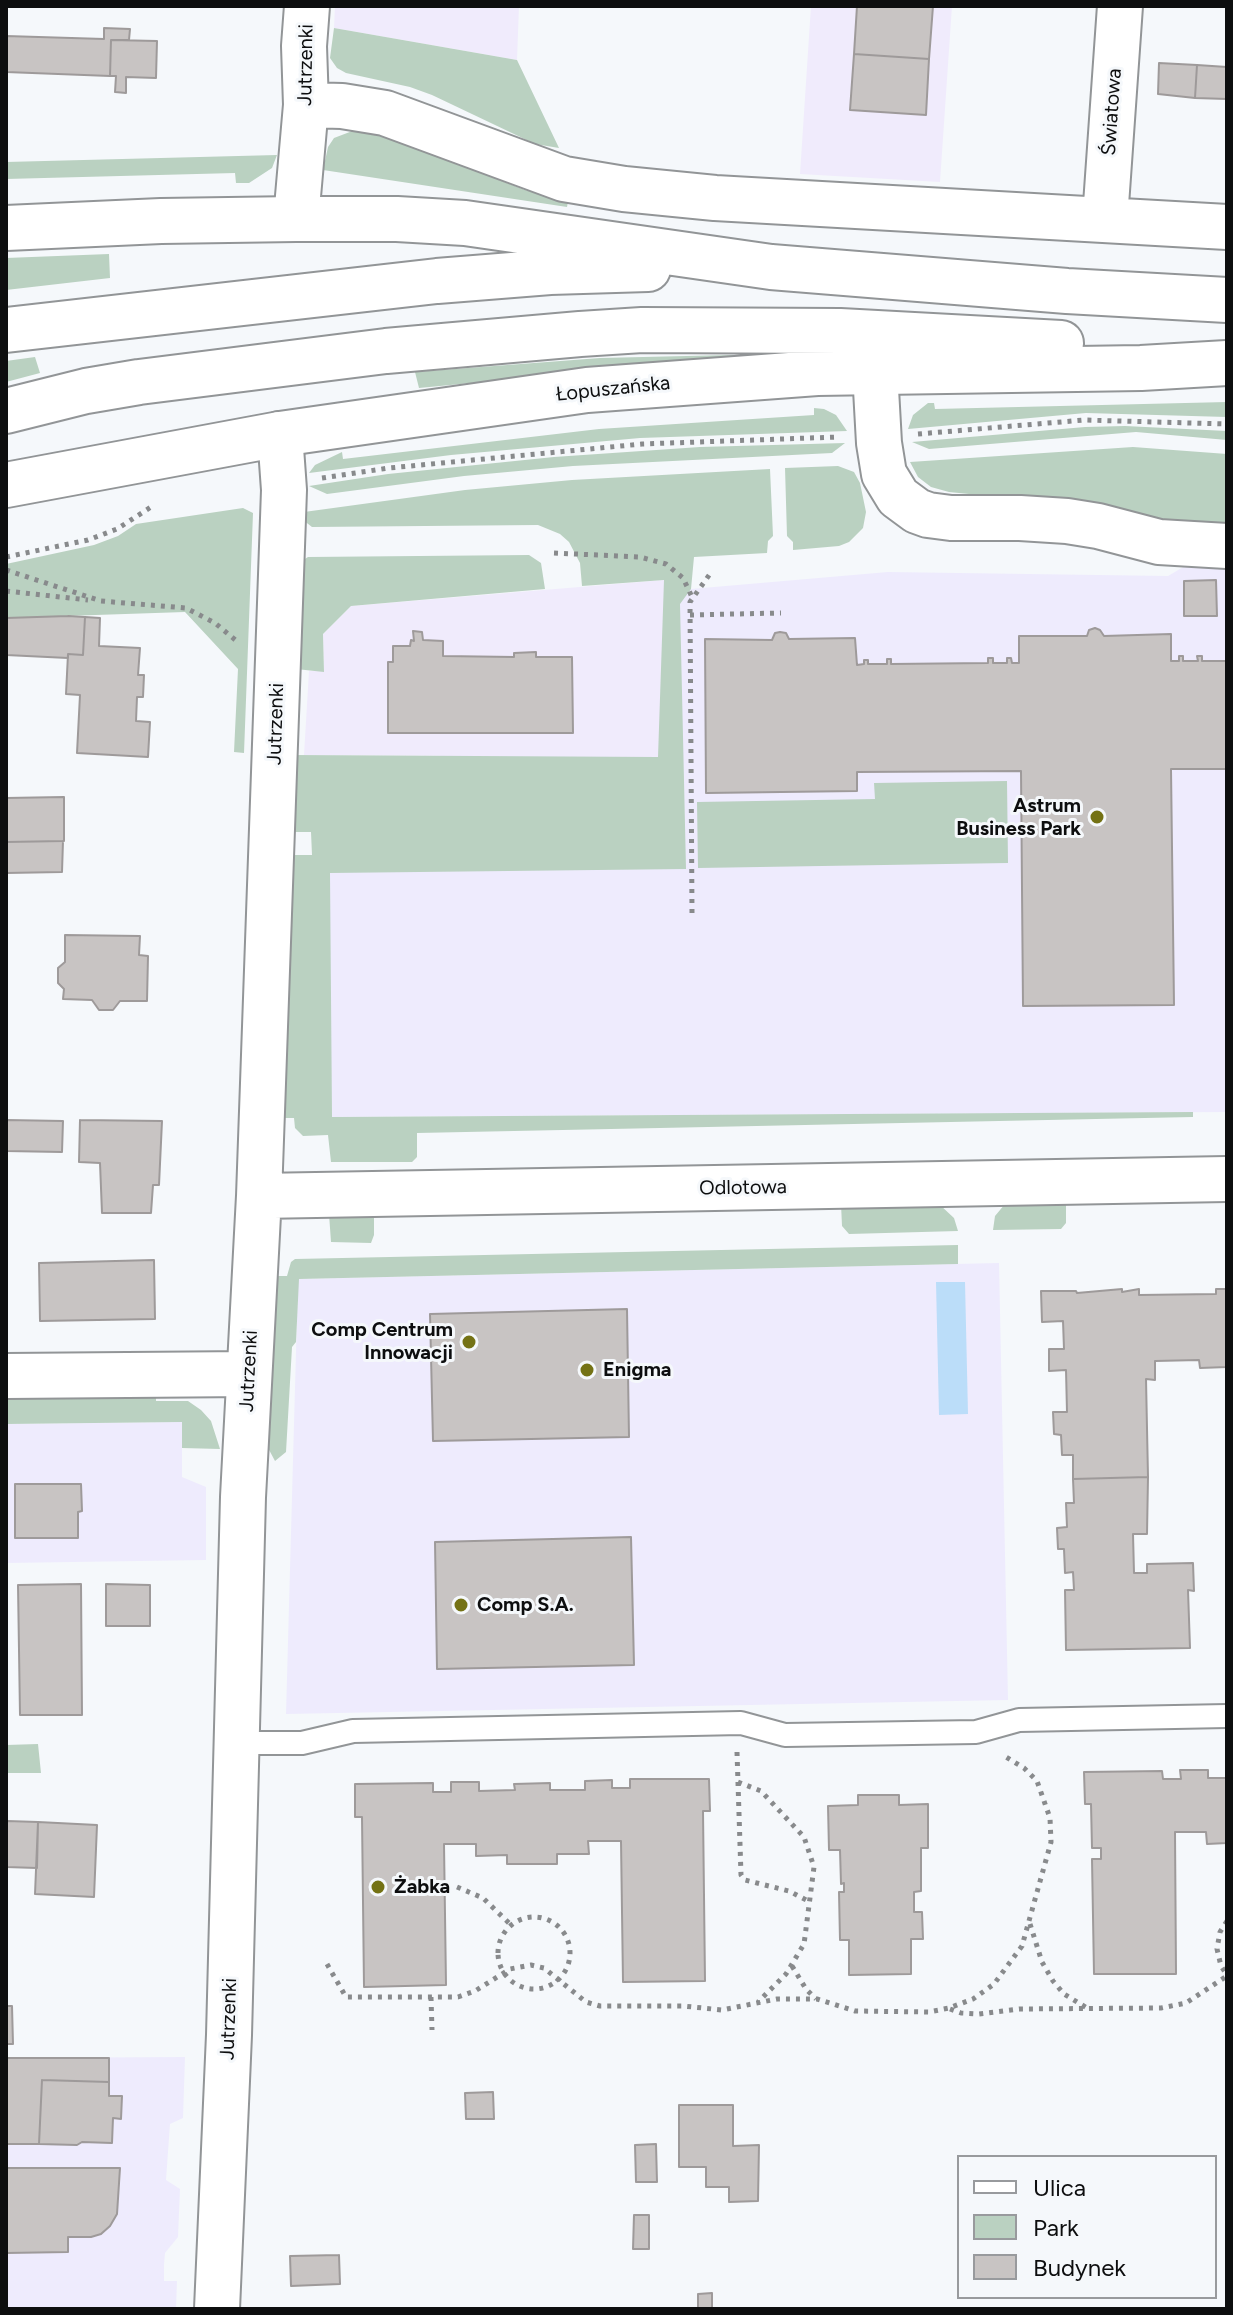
<!DOCTYPE html>
<html>
<head>
<meta charset="utf-8">
<style>
  body { margin:0 }
  #map { position:relative; width:1233px; height:2315px; overflow:hidden; background:#f5f8fb; font-family:Figtree,sans-serif }
  canvas { display:block }
  .frame { position:absolute; inset:0; border:8px solid #0d0e0f; pointer-events:none }
  .legend { position:absolute; left:957px; top:2155px; width:260px; height:144px; box-sizing:border-box; background:#f5f8fb; border:2px solid #989a9d; margin:0; padding:10px 14px; list-style:none; font-size:24px; color:#0d0e0f }
  .legend li { display:flex; align-items:center; gap:16px; height:40px }
  .legend b { width:40px; border:2px solid #989a9d }
</style>
</head>
<body>
<div id="map">
<canvas width="1233" height="2315"></canvas>
<div class="frame"></div>
<ul class="legend">
<li><b style="height:10px;background:#fff"></b>Ulica</li>
<li><b style="height:22px;background:#bad1c1"></b>Park</li>
<li><b style="height:22px;background:#c8c4c3"></b>Budynek</li>
</ul>
</div>
<script>
const c = document.querySelector('canvas').getContext('2d');
c.lineJoin = 'round';
function fill(path, color) { c.fillStyle = color; c.fill(path, 'evenodd'); }
const shape = rows => new Path2D(rows.map(r => 'M' + r).join(''));
function strokePath(path, color, width, dash) { c.strokeStyle = color; c.lineWidth = width; c.lineCap = dash ? 'butt' : 'round'; c.setLineDash(dash || []); c.stroke(path); }
function drawText(font, color, halo, rows, align = 'center') {
  c.font = font + ' Figtree,sans-serif'; c.lineWidth = 6; c.setLineDash([]); c.textBaseline = 'middle'; c.strokeStyle = halo; c.fillStyle = color; for (const [text, x, y, turn = 0] of rows) {
    c.save(); c.translate(x, y); c.rotate((+turn || 0) * Math.PI / 180); c.textAlign = isNaN(turn) ? turn : align; if (halo) c.strokeText(text, 0, 0); c.fillText(text, 0, 0); c.restore();
  }
}
const commercial = shape([
  [1227,565,1227,1112,331,1117,312,856,664,580,691,589,888,572,1168,576,1185,566],
  [999,1263,1008,1700,286,1714,298,1279],
  [182,1422,182,1477,206,1487,206,1560,6,1563,6,1424],
  [185,2057,183,2118,170,2124,166,2180,180,2189,178,2237,165,2253,164,2265,164,2281,177,2281,176,2309,6,2309,6,2058]
]);
const industrial = shape([
  [335,6,519,6,517,60,334,28],
  [811,6,952,6,940,182,800,174],
  [664,580,659,757,304,755,309,671,324,671,323,634,351,606]
]);
const green = shape([
  [334,28,517,60,559,148,535,144,432,95,410,87,346,73,337,68,330,58],
  [355,130,388,137,525,190,568,202,567,207,323,170,328,147,334,138],
  [277,155,272,168,249,183,236,183,235,173,6,179,6,162],
  [109,254,110,278,6,290,6,258],
  [773,354,419,388,415,372,600,358],
  [35,357,40,373,6,382,6,361],
  [1227,402,1227,417,1086,413,908,429,913,415,928,403,934,403,935,409],
  [814,408,824,409,836,415,847,431,640,438,451,455,309,473,315,465,342,452,343,459,599,429,814,415],
  [1125,426,1227,431,1227,440,1136,432,929,449,912,442,1085,427],
  [845,443,832,453,573,466,464,476,327,494,309,486,388,474,554,457,700,447],
  [1133,447,1227,454,1227,530,1152,522,1139,514,1119,509,949,492,931,487,918,477,910,462],
  [838,466,854,472,860,483,866,512,863,528,849,542,839,546,793,550,793,542,787,536,785,468],
  [770,469,773,536,768,541,767,553,694,557,691,589,680,604,686,869,330,873,332,1117,1193,1112,1193,1117,417,1133,417,1157,412,1162,331,1162,328,1135,303,1136,295,1128,294,1118,280,1118,289,862,295,855,312,855,311,832,295,832,290,827,293,755,658,757,664,580,582,586,580,563,569,542,560,534,538,525,312,527,303,520,304,512,465,490,572,480],
  [243,508,253,513,244,753,234,752,238,669,185,612,6,618,6,564,94,545,118,536,136,524],
  [529,555,541,563,545,589,351,606,323,634,324,672,296,669,300,562,308,557],
  [1007,781,1008,863,698,868,697,802,875,799,874,783],
  [1066,1200,1066,1223,1061,1229,993,1230,995,1216,1005,1204],
  [841,1204,940,1205,954,1218,958,1231,849,1234,842,1226],
  [374,1213,374,1235,371,1243,331,1242,329,1214],
  [958,1245,958,1264,299,1279,296,1342,292,1347,286,1452,275,1461,267,1446,273,1276,287,1276,291,1262,295,1259],
  [156,1393,156,1401,188,1401,201,1410,211,1421,220,1449,182,1448,182,1422,6,1424,6,1395],
  [38,1744,41,1773,6,1773,6,1745]
]);
const water = shape([
  [936,1282,965,1282,968,1414,939,1415]
]);
const building = shape([
  [857,6,933,6,929,59,854,54,857,6],
  [104,28,130,29,129,40,111,40,110,76,6,72,6,36,104,39,104,28],
  [111,40,157,41,156,78,126,77,126,93,115,92,116,76,110,76,111,40],
  [854,54,929,59,926,115,850,110,854,54],
  [1159,63,1197,65,1195,98,1158,94,1159,63],
  [1197,65,1227,67,1227,99,1195,98,1197,65],
  [1216,580,1217,616,1184,616,1184,581,1216,580],
  [68,616,85,617,83,655,68,654,68,658,6,655,6,618,68,616],
  [85,617,100,618,99,646,140,648,138,675,144,675,143,697,137,697,136,721,150,722,148,757,77,753,80,695,66,694,68,654,83,655,85,617],
  [1095,628,1100,630,1104,636,1171,634,1171,661,1179,661,1179,656,1183,656,1183,661,1198,661,1197,656,1202,656,1202,661,1227,661,1227,769,1171,769,1174,1005,1023,1006,1021,771,857,772,857,791,706,793,705,639,772,640,775,633,780,632,786,633,789,639,855,638,857,665,864,664,864,660,868,660,868,664,887,664,887,659,891,659,891,664,988,663,988,658,993,658,993,663,1007,663,1007,658,1011,658,1012,663,1019,663,1019,636,1087,636,1089,630,1095,628],
  [413,631,422,632,423,640,443,641,443,656,514,657,514,653,536,652,536,657,572,657,573,733,388,733,388,662,393,662,393,646,410,646,411,640,414,641,413,631],
  [64,797,64,841,6,842,6,798,64,797],
  [63,841,62,872,6,873,6,842,63,841],
  [65,935,140,936,139,955,148,956,147,1001,120,1001,113,1010,99,1010,92,1000,63,999,64,989,58,983,58,968,65,962,65,935],
  [6,1120,63,1121,62,1152,6,1151,6,1120],
  [80,1120,162,1121,159,1185,153,1185,151,1213,102,1213,100,1163,79,1162,80,1120],
  [154,1260,155,1319,40,1321,39,1263,154,1260],
  [1122,1289,1122,1292,1139,1289,1139,1295,1216,1294,1216,1289,1227,1289,1227,1367,1200,1368,1199,1360,1155,1361,1155,1380,1146,1379,1148,1477,1073,1479,1073,1455,1062,1455,1061,1435,1054,1434,1053,1412,1067,1412,1066,1370,1049,1371,1049,1349,1064,1349,1063,1321,1042,1322,1041,1291,1076,1291,1077,1293,1122,1289],
  [627,1309,629,1437,433,1441,430,1314,627,1309],
  [1148,1477,1147,1534,1133,1534,1134,1573,1147,1573,1147,1564,1193,1563,1194,1591,1188,1590,1190,1648,1066,1650,1065,1590,1074,1590,1073,1572,1065,1573,1064,1549,1058,1549,1057,1528,1067,1527,1066,1503,1074,1503,1073,1479,1148,1477],
  [15,1484,81,1484,82,1511,78,1512,78,1538,15,1538,15,1484],
  [631,1537,634,1665,437,1669,435,1542,631,1537],
  [81,1584,82,1715,20,1715,18,1585,81,1584],
  [106,1584,150,1585,150,1626,106,1626,106,1584],
  [1180,1770,1208,1770,1208,1778,1227,1778,1227,1843,1207,1844,1206,1832,1175,1832,1176,1974,1094,1974,1092,1859,1101,1859,1101,1848,1092,1848,1091,1804,1085,1804,1084,1772,1162,1771,1163,1779,1181,1779,1180,1770],
  [630,1779,709,1779,710,1811,703,1811,705,1981,623,1982,621,1841,588,1841,589,1854,557,1854,557,1864,507,1864,507,1855,476,1856,476,1844,444,1844,446,1985,364,1987,362,1817,355,1817,355,1784,433,1783,433,1792,451,1792,451,1782,479,1782,479,1791,515,1790,514,1784,550,1783,550,1790,585,1790,585,1781,612,1780,612,1788,630,1788,630,1779],
  [858,1795,899,1795,899,1805,928,1804,928,1848,921,1848,921,1891,914,1892,914,1912,922,1912,923,1939,911,1939,911,1974,849,1975,849,1940,840,1940,839,1892,844,1892,844,1883,841,1884,840,1850,829,1850,828,1806,858,1805,858,1795],
  [7,1821,38,1822,37,1868,6,1867,7,1821],
  [38,1822,97,1825,94,1897,35,1894,38,1822],
  [6,2006,12,2006,13,2044,6,2044,6,2006],
  [6,2058,109,2058,109,2082,42,2080,39,2144,6,2144,6,2058],
  [42,2080,109,2082,109,2096,122,2096,121,2119,113,2118,112,2143,82,2142,77,2145,39,2144,42,2080],
  [493,2092,494,2119,466,2119,465,2093,493,2092],
  [679,2105,733,2105,733,2146,759,2145,758,2201,729,2202,729,2187,706,2187,706,2167,679,2167,679,2105],
  [656,2144,657,2182,636,2182,635,2145,656,2144],
  [6,2168,120,2168,117,2214,110,2226,101,2234,91,2237,68,2237,68,2252,6,2253,6,2168],
  [634,2215,649,2215,649,2249,633,2249,634,2215],
  [339,2255,340,2284,291,2286,290,2256,339,2255],
  [712,2293,712,2309,698,2309,698,2294,712,2293]
]);
const path = shape([
  [918,434,1084,420,1227,424],
  [322,478,389,468,642,444,838,437],
  [554,553,640,557,666,564,683,578,692,597],
  [6,557,88,540,117,529,151,507],
  [6,570,101,601,186,608,215,623,239,643],
  [6,591,88,600],
  [690,615,781,613],
  [692,913,690,602,712,571],
  [737,1752,741,1875,745,1880,789,1891,810,1902],
  [738,1782,761,1791,804,1837,814,1867,804,1944,786,1974,758,2002],
  [457,1887,483,1898,511,1925],
  '498 1953a36 36 0 1 1 72 0a36 36 0 1 1-72 0Z',
  [1227,1921,1220,1932,1217,1949,1221,1966,1227,1975],
  [1030,1924,1042,1962,1053,1981,1064,1994,1087,2008],
  [327,1964,346,1997,458,1997,475,1991,510,1969,531,1965,544,1968,586,2002,600,2006,683,2006,722,2010,777,1999,817,1999,855,2011,929,2012,949,2008,973,1999,994,1984,1022,1946,1051,1842,1050,1818,1037,1781,1024,1768,1006,1757],
  [792,1966,806,1989,816,1999],
  [431,1997,432,2030],
  [950,2009,961,2013,979,2014,1019,2009,1161,2008,1186,2003,1227,1976]
]);
const lane = shape([
  [236,1743,302,1743,353,1731,741,1723,785,1735,976,1732,1019,1720,1227,1716]
]);
const street = shape([
  [306,105,342,106,385,113,564,179,624,189,715,198,1227,227],
  [296,219,306,105,304,46,307,6],
  [1105,219,1120,6],
  [875,371,879,443,884,474,898,497,917,511,928,515,951,518,1020,518,1067,521,1098,526,1159,542,1227,546],
  [259,1196,1227,1179],
  [6,1376,249,1374],
  [217,2309,229,2035,243,1497,259,1196,284,490,280,434]
]);
const primary = shape([
  [6,228,161,221,296,219,397,219,465,223,771,267,1067,291,1227,300],
  [6,330,437,281,550,272,648,269],
  [6,411,86,391,139,382,386,351,580,334,642,330,840,331,1061,343],
  [6,485,280,434,587,390,817,373,1141,368,1227,363]
]);
const markers = [
  [1097,817,8,"#747215"],
  [469,1342,8,"#747215"],
  [587,1370,8,"#747215"],
  [461,1605,8,"#747215"],
  [378,1887,8,"#747215"]
];
const streetNames = [
  ["Jutrzenki",306,65,-89],
  ["Światowa",1112,112,-86],
  ["Łopuszańska",613,389,-6],
  ["Jutrzenki",276,724,-88],
  ["Odlotowa",743,1188,-1],
  ["Jutrzenki",249,1371,-87],
  ["Jutrzenki",229,2019,-88]
];
const poiNames = [
  ["Astrum",1081,806,"right"],
  ["Business Park",1081,829,"right"],
  ["Comp Centrum",453,1330,"right"],
  ["Innowacji",453,1353,"right"],
  ["Enigma",603,1370],
  ["Comp S.A.",477,1605],
  ["Żabka",394,1887]
];
fill(commercial, '#eeebfd');
fill(industrial, '#f0ebfc');
fill(green, '#bad1c1');
fill(water, '#bbddf9');
fill(building, '#c8c4c3');
strokePath(building, '#9e9a9a', 2);
strokePath(lane, '#929597', 26);
strokePath(street, '#929597', 48);
strokePath(primary, '#929597', 48);
strokePath(path, '#888a8c', 5, [4, 6]);
strokePath(lane, '#fff', 22);
strokePath(street, '#fff', 44);
strokePath(primary, '#fff', 44);
for (const [x, y, r, color] of markers) { const dot = new Path2D(); dot.arc(x, y, r, 0, 2 * Math.PI); c.fillStyle = color; c.fill(dot); strokePath(dot, '#f5f8fb', 3); }
drawText('20px', '#0d0e0f', '#f5f8fb', streetNames);
drawText('bold 20px', '#0d0e0f', '#f5f8fb', poiNames, 'left');
</script>
</body>
</html>
